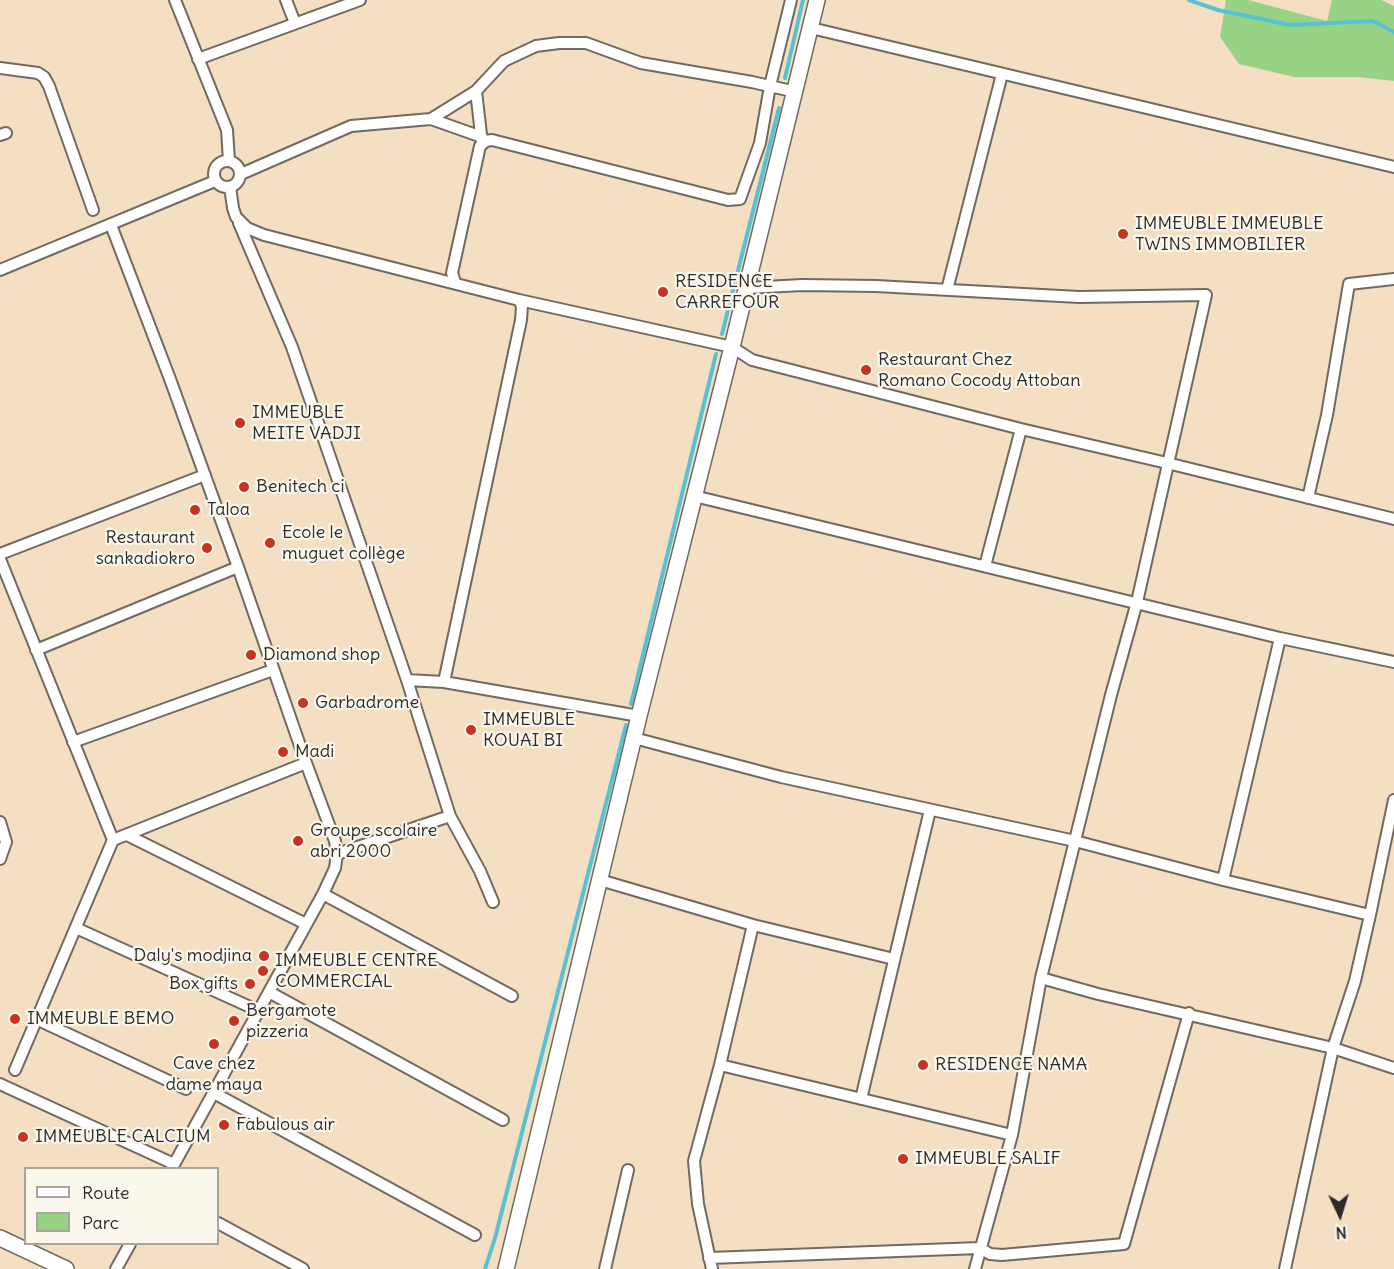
<!DOCTYPE html>
<html>
<head>
<meta charset="utf-8">
<style>
  body { margin:0 }
  #map { position:relative; width:1394px; height:1269px; overflow:hidden; background:#f4dfc2; font-family:Delius,sans-serif }
  canvas { display:block }
  .legend { position:absolute; left:24px; top:1167px; width:195px; height:78px; box-sizing:border-box; background:#fbf7ec; border:2px solid #a8a59f; margin:0; padding:8px 10px; list-style:none; font-size:18px; color:#2b2b2b }
  .legend li { display:flex; align-items:center; gap:12px; height:30px }
  .legend b { width:30px; border:2px solid #a8a59f }
  .north { position:absolute; left:1310px; top:1185px; width:60px; height:60px; -webkit-text-stroke:4px #fbf7ec; paint-order:stroke; rotate:176deg; font-size:16px; font-weight:700; line-height:24px; text-align:center; color:#2b2b2b }
  .north::after { content:''; display:block; margin:auto; width:21px; height:27px; background:#2b2b2b; clip-path:polygon(50% 0,100% 100%,50% 72%,0 100%) }
</style>
</head>
<body>
<div id="map">
<canvas width="1394" height="1269"></canvas>
<ul class="legend">
<li><b style="height:8px;background:#fff"></b>Route</li>
<li><b style="height:16px;background:#98d285"></b>Parc</li>
</ul>
<div class="north">N</div>
</div>
<script>
const c = document.querySelector('canvas').getContext('2d');
c.lineJoin = 'round';
function fill(path, color) { c.fillStyle = color; c.fill(path, 'evenodd'); }
const shape = rows => new Path2D(rows.map(r => 'M' + r).join(''));
function strokePath(path, color, width, dash) { c.strokeStyle = color; c.lineWidth = width; c.lineCap = dash ? 'butt' : 'round'; c.setLineDash(dash || []); c.stroke(path); }
function drawText(font, color, halo, rows, align = 'center') {
  c.font = font + ' Delius,sans-serif'; c.lineWidth = 4.5; c.setLineDash([]); c.textBaseline = 'middle'; c.strokeStyle = halo; c.fillStyle = color; for (const [text, x, y, turn = 0] of rows) {
    c.save(); c.translate(x, y); c.rotate((+turn || 0) * Math.PI / 180); c.textAlign = isNaN(turn) ? turn : align; if (halo) c.strokeText(text, 0, 0); c.fillText(text, 0, 0); c.restore();
  }
}
const green = shape([
  [1226,0,1248,0,1327,21,1332,0,1381,0,1394,6,1394,81,1358,77,1294,77,1239,64,1220,37]
]);
const stream = shape([
  [1189,0,1218,10,1290,25,1373,21,1394,32],
  [785,78,803,0],
  [722,334,779,108],
  [631,704,716,354],
  [485,1269,495,1238,626,725]
]);
const street = shape([
  [175,0,227,130,229,161],
  [286,0,295,23],
  [811,28,1394,167],
  [198,59,360,0],
  [0,68,38,73,44,77,49,86,93,210],
  [476,91,482,143],
  [431,119,482,137],
  [0,135,6,133],
  '214 174a13 13 0 1 1 26 0a13 13 0 1 1-26 0Z',
  [241,174,351,126,431,119,476,91,504,61,536,46,559,43,586,43,641,63,752,82,796,92],
  [230,187,233,208,236,217,247,228,264,235,519,300,732,347,752,360,1021,429,1167,463,1394,519],
  [239,223,292,347,407,680,450,816,337,854],
  [111,225,170,379,238,567,306,763,335,841,337,854,335,868,323,894,172,1168],
  [0,270,215,181],
  [455,282,452,273,480,146,486,141,492,140,728,200,740,199,760,143,770,86,791,0],
  [747,288,802,285,876,286,1079,297,1206,295,1137,602,1111,695,1041,978,1012,1135,975,1269],
  [947,290,1002,74],
  [694,496,1280,638,1394,662],
  [1308,498,1327,415,1349,284,1394,279],
  [0,554,205,475],
  [0,559,113,840],
  [985,566,1021,429],
  [36,650,238,567],
  [407,680,444,682,639,716],
  [444,682,521,320,522,306,519,300],
  [634,738,781,777,1075,841,1223,880,1370,915],
  [73,742,273,670],
  [450,816,480,871,493,902],
  [0,822,6,842,0,859],
  [127,835,306,924],
  [600,880,753,925,894,959],
  [1223,880,1280,638],
  [323,894,512,996],
  [76,928,259,1011],
  [1041,978,1098,994,1333,1048,1394,1068],
  [269,992,503,1120],
  [36,1019,186,1089],
  [720,1065,1012,1135],
  [15,1070,113,840,306,763],
  [0,1084,174,1164],
  [214,1093,475,1235],
  [861,1099,930,810],
  [218,1223,303,1269],
  [709,1258,980,1248,990,1254,1002,1255,1124,1244,1189,1013],
  [116,1269,130,1244],
  [605,1269,628,1170],
  [712,1269,698,1204,694,1161,720,1065,753,925],
  [1285,1269,1333,1048,1355,981,1370,915,1394,800]
]);
const secondary = shape([
  [0,1238,66,1269],
  [506,1269,639,716,732,347,817,0]
]);
const markers = [
  [1123,234,6,"#c8321e"],
  [663,292,6,"#c8321e"],
  [866,370,6,"#c8321e"],
  [240,423,6,"#c8321e"],
  [244,487,6,"#c8321e"],
  [195,510,6,"#c8321e"],
  [270,543,6,"#c8321e"],
  [207,548,6,"#c8321e"],
  [251,655,6,"#c8321e"],
  [303,703,6,"#c8321e"],
  [471,730,6,"#c8321e"],
  [283,752,6,"#c8321e"],
  [298,841,6,"#c8321e"],
  [264,956,6,"#c8321e"],
  [263,971,6,"#c8321e"],
  [250,984,6,"#c8321e"],
  [15,1019,6,"#c8321e"],
  [234,1021,6,"#c8321e"],
  [214,1044,6,"#c8321e"],
  [923,1065,6,"#c8321e"],
  [224,1125,6,"#c8321e"],
  [23,1137,6,"#c8321e"],
  [903,1159,6,"#c8321e"]
];
const poiNames = [
  ["IMMEUBLE IMMEUBLE",1135,224],
  ["TWINS IMMOBILIER",1135,245],
  ["RESIDENCE",675,282],
  ["CARREFOUR",675,303],
  ["Restaurant Chez",878,360],
  ["Romano Cocody Attoban",878,381],
  ["IMMEUBLE",252,413],
  ["MEITE VADJI",252,434],
  ["Benitech ci",256,487],
  ["Taloa",207,510],
  ["Ecole le",282,533],
  ["muguet collège",282,554],
  ["Restaurant",195,538,"right"],
  ["sankadiokro",195,559,"right"],
  ["Diamond shop",263,655],
  ["Garbadrome",315,703],
  ["IMMEUBLE",483,720],
  ["KOUAI BI",483,741],
  ["Madi",295,752],
  ["Groupe scolaire",310,831],
  ["abri 2000",310,852],
  ["Daly's modjina",252,956,"right"],
  ["IMMEUBLE CENTRE",275,961],
  ["COMMERCIAL",275,982],
  ["Box gifts",238,984,"right"],
  ["Bergamote",246,1011],
  ["pizzeria",246,1032],
  ["IMMEUBLE BEMO",27,1019],
  ["Cave chez",214,1064,"center"],
  ["dame maya",214,1085,"center"],
  ["RESIDENCE NAMA",935,1065],
  ["Fabulous air",236,1125],
  ["IMMEUBLE CALCIUM",35,1137],
  ["IMMEUBLE SALIF",915,1159]
];
fill(green, '#98d285');
strokePath(stream, '#58c2d3', 4);
strokePath(street, '#716a60', 14);
strokePath(secondary, '#716a60', 18);
strokePath(street, '#fff', 10);
strokePath(secondary, '#fff', 15);
for (const [x, y, r, color] of markers) { const dot = new Path2D(); dot.arc(x, y, r, 0, 2 * Math.PI); c.fillStyle = color; c.fill(dot); strokePath(dot, '#fbf7ec', 2); }
drawText('18px', '#2b2b2b', '#fbf7ec', poiNames, 'left');
</script>
</body>
</html>
